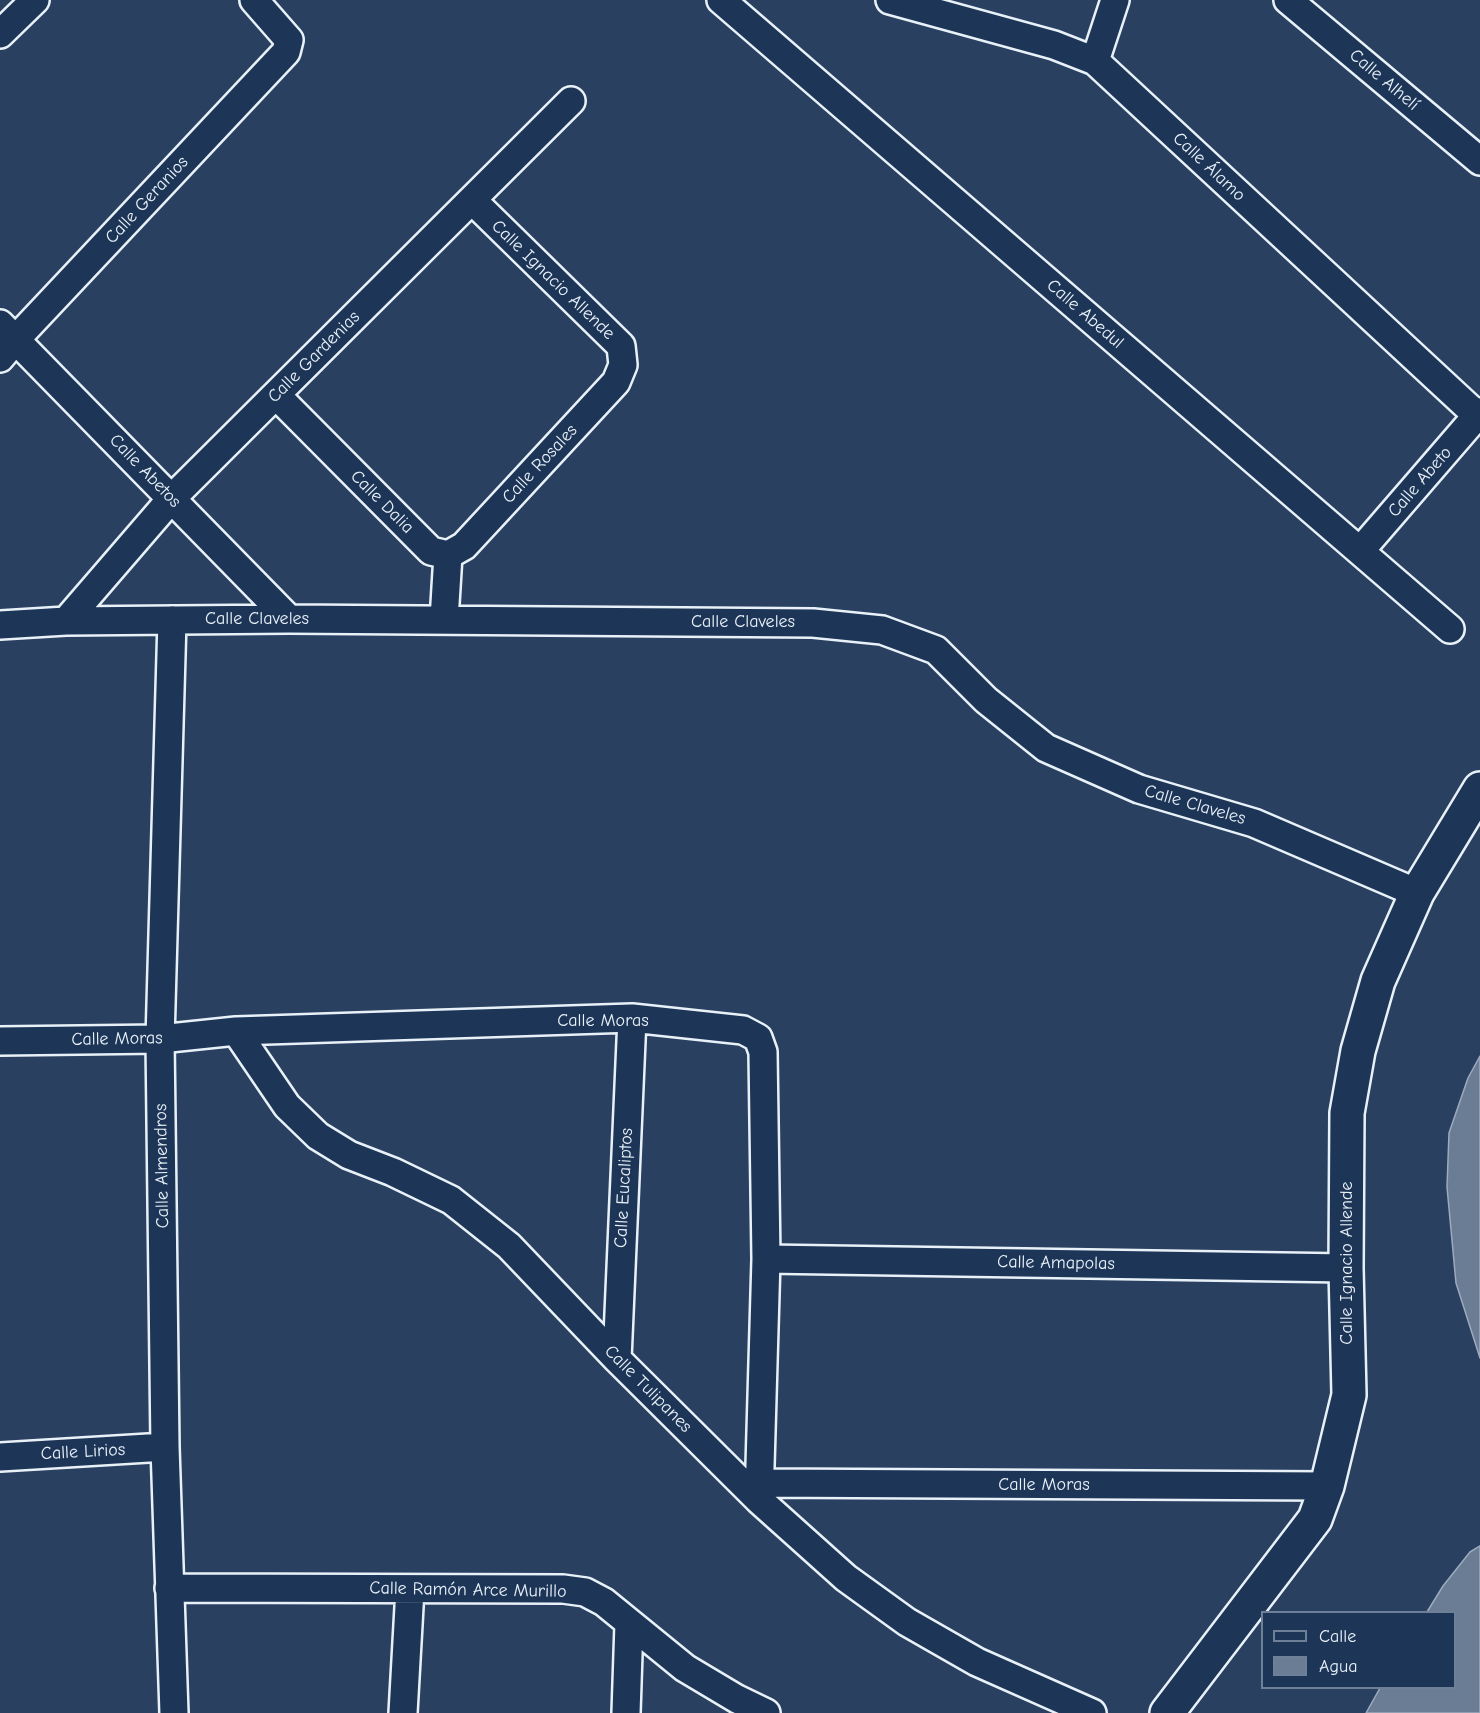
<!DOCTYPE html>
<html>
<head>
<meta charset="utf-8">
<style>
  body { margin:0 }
  #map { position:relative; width:1480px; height:1713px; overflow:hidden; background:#294061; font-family:"Comic Neue",sans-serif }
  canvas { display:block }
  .legend { position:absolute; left:1261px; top:1611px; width:195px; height:78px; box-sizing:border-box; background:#1d3557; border:2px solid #6e8097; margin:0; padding:8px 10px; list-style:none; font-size:18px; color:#e8f1f8 }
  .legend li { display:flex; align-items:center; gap:12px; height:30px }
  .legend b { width:30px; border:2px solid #6e8097 }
</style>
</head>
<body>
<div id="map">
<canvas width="1480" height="1713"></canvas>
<ul class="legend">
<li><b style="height:8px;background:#1d3557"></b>Calle</li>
<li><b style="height:16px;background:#6b7c95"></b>Agua</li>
</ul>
</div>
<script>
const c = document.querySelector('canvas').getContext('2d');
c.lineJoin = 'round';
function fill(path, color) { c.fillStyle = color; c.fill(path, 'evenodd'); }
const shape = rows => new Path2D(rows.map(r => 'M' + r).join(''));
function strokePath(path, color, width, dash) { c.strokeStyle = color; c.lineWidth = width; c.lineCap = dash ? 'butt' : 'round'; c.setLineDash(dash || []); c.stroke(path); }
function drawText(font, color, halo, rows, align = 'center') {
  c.font = font + ' "Comic Neue",sans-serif'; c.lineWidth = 5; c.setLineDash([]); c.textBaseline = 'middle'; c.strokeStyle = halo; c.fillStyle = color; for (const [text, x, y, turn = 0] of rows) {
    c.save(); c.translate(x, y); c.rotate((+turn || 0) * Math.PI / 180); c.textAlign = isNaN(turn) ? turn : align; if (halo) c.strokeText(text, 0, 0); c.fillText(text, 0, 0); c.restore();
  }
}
const water = shape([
  [1480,1056,1480,1358,1456,1283,1447,1187,1449,1133,1468,1078,1480,1056],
  [1480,1546,1480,1713,1366,1713,1380,1688,1454,1688,1454,1612,1427,1612,1443,1586,1470,1552,1480,1546]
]);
const minor = shape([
  [721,0,1450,629],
  [890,0,1054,45,1095,61,1480,418],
  [1288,0,1480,161],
  [0,34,35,0],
  [1095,61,1115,0],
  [0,324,289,619],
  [0,358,16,339,286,52,289,40,254,0],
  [276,395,431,551,448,555],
  [1360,551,1480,412],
  [448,555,464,546,616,382,623,365,621,346,472,200],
  [172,620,160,1039,165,1447,174,1713],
  [444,620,448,555],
  [66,621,172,498,571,101],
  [0,625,66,621,289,619,813,623,882,630,936,650,986,700,1046,748,1139,789,1254,823,1417,893],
  [236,1031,287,1106,318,1136,349,1155,393,1172,451,1200,509,1246,617,1359,759,1500,846,1578,907,1622,977,1662,1092,1713],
  [0,1041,160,1039,236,1031,632,1018,743,1030,758,1038,763,1052,766,1259,759,1500],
  [766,1259,1346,1268],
  [617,1359,632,1018],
  [0,1457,165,1447],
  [761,1483,1327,1486],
  [169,1588,563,1589,585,1592,604,1602,685,1668,737,1699,766,1713],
  [403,1713,410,1589],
  [626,1713,629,1624]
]);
const tertiary = shape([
  [1167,1713,1315,1519,1327,1486,1349,1395,1346,1268,1347,1113,1358,1051,1378,981,1417,893,1480,789]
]);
const streetNames = [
  ["Calle Alhelí",1384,80,40],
  ["Calle Álamo",1209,167,43],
  ["Calle Geranios",147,200,-47],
  ["Calle Ignacio Allende",553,280,44],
  ["Calle Abedul",1085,314,41],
  ["Calle Gardenias",314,357,-45],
  ["Calle Rosales",540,464,-47],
  ["Calle Abetos",145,471,46],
  ["Calle Abeto",1420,482,-49],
  ["Calle Dalia",382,502,45],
  ["Calle Claveles",257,619],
  ["Calle Claveles",743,622],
  ["Calle Claveles",1195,805,16],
  ["Calle Moras",603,1021],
  ["Calle Moras",117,1039,-1],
  ["Calle Almendros",162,1166,-91],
  ["Calle Eucaliptos",624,1188,-87],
  ["Calle Amapolas",1056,1263,1],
  ["Calle Ignacio Allende",1347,1263,-90],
  ["Calle Tulipanes",648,1389,45],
  ["Calle Lirios",83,1452,-3],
  ["Calle Moras",1044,1485],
  ["Calle Ramón Arce Murillo",468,1590,1]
];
fill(water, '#6b7c95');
strokePath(water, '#9dabbd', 1.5);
strokePath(minor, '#e8f1f8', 32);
strokePath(tertiary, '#e8f1f8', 38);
strokePath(minor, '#1d3557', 27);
strokePath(tertiary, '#1d3557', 33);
drawText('18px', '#e8f1f8', '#1d3557', streetNames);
</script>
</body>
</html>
